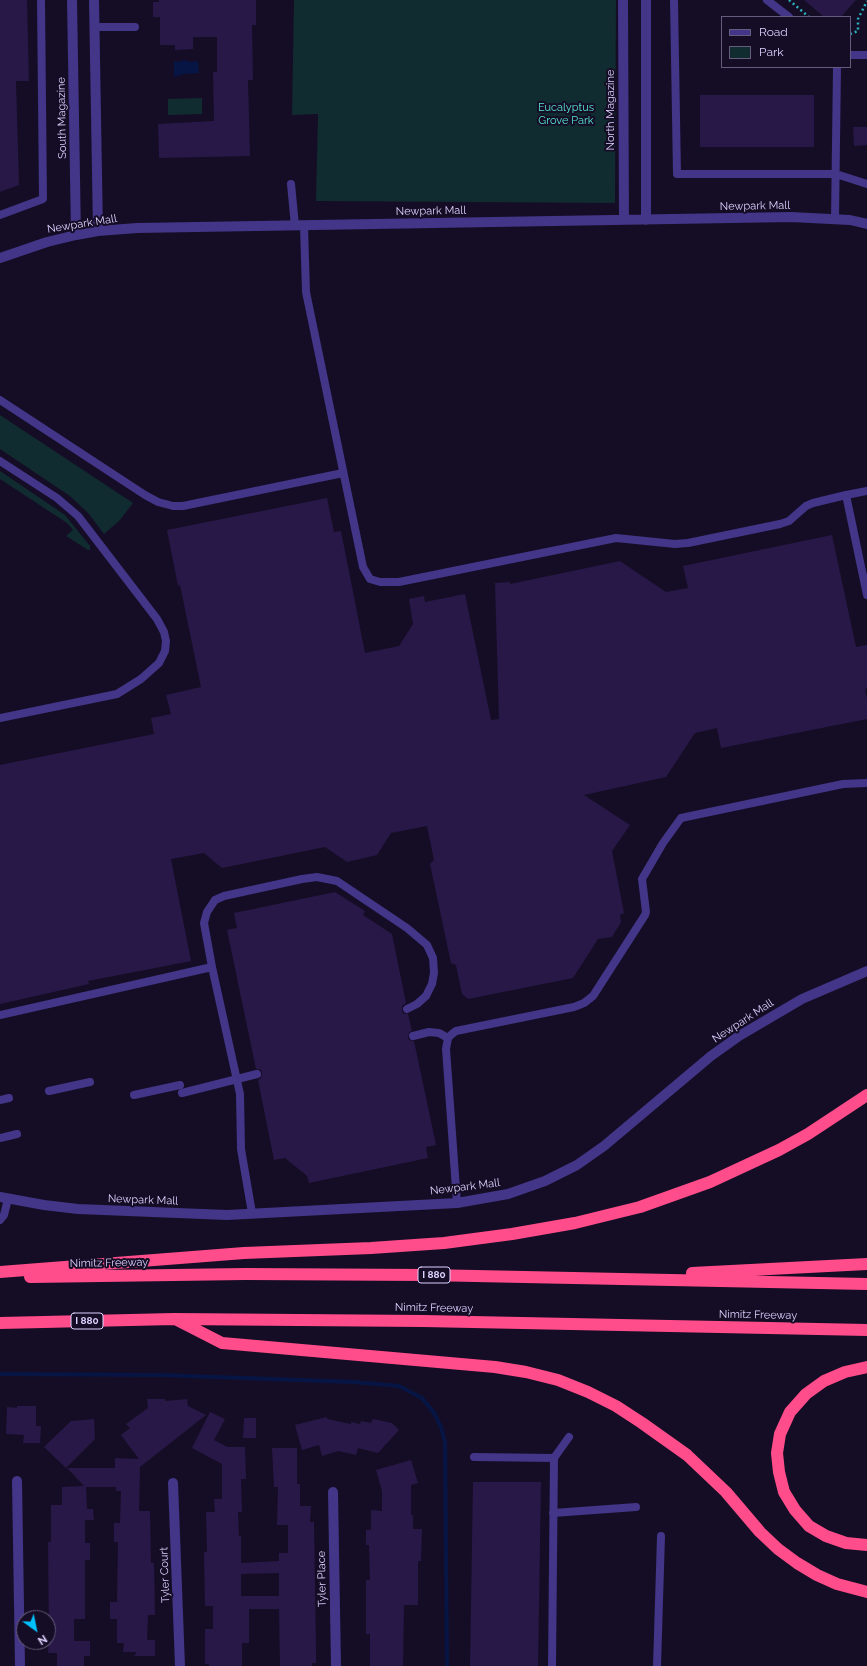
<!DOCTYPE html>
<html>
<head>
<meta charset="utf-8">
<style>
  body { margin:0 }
  #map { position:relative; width:867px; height:1666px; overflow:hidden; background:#150d25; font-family:Raleway,sans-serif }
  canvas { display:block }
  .legend { position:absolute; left:721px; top:16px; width:130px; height:52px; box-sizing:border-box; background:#150d25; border:1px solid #655b7c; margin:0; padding:5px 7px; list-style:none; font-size:12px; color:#ddd1ff }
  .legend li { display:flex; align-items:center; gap:8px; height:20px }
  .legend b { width:20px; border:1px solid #655b7c }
  .north { position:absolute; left:16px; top:1610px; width:40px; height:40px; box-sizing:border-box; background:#150d25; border:1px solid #655b7c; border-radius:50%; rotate:147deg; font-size:11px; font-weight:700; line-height:16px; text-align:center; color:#ddd1ff }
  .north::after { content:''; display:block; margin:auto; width:14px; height:18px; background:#00c1fc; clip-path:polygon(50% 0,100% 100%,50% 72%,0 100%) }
</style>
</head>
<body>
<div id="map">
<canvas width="867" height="1666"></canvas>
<ul class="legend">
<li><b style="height:5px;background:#433587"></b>Road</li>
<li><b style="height:11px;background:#102c30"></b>Park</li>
</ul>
<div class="north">N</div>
</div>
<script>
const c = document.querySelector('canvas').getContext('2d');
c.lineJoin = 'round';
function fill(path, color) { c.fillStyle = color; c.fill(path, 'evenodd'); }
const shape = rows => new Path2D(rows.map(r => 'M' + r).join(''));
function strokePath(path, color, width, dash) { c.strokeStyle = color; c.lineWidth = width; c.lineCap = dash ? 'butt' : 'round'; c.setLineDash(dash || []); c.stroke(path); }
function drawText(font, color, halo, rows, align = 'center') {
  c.font = font + ' Raleway,sans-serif'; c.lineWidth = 4; c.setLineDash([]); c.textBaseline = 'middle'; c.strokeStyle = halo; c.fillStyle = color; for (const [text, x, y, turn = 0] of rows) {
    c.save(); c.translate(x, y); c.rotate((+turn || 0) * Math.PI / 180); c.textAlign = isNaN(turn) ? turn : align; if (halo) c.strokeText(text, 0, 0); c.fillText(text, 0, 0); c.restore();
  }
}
const green = shape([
  [294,0,616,0,615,203,316,201,318,114,292,115],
  [202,98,202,114,168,115,168,99],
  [0,415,133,503,120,520,104,534,88,513,70,496,0,449],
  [0,471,65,515,90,546,90,550,88,550,66,536,73,530,67,523,0,479]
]);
const water = shape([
  [184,60,190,62,198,61,199,73,184,74,174,77,174,61,179,62]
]);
const stream = shape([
  [0,1374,160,1375,354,1382,399,1386,422,1398,434,1413,441,1427,445,1442,447,1666]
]);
const building = shape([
  [0,0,27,0,29,81,16,81,19,185,0,192],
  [159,0,256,0,256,25,252,25,253,80,248,80,250,156,159,158,158,124,214,121,213,72,217,72,217,37,193,37,193,49,175,50,175,45,160,45,160,17,153,17,153,2,159,2],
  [804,0,856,0,841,17,824,17],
  [700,95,814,95,814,147,700,147],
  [853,127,867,127,867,145,854,146],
  [327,498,334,532,341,531,365,653,399,646,413,624,409,599,424,596,425,602,465,594,491,720,499,719,495,583,510,582,510,584,620,561,666,592,688,588,683,566,832,535,856,647,867,645,867,688,865,689,867,699,867,719,721,748,717,728,695,733,666,777,584,795,630,825,612,851,624,913,620,915,621,922,612,937,598,939,573,978,468,999,462,994,456,965,451,963,430,864,434,860,427,826,391,833,377,855,347,862,325,847,222,868,204,853,171,859,191,961,88,981,89,984,0,1004,0,765,154,734,151,718,171,714,166,695,201,687,180,585,178,586,167,530],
  [335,892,365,911,363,915,392,934,406,1003,402,1006,402,1011,404,1014,408,1014,412,1031,409,1032,408,1037,409,1040,414,1041,436,1145,426,1147,428,1158,309,1183,307,1176,285,1158,274,1160,258,1080,261,1078,262,1073,261,1070,256,1069,227,930,237,928,234,913],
  [147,1399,165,1399,165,1401,187,1399,188,1406,206,1415,140,1467,139,1511,150,1511,151,1563,154,1563,155,1615,148,1615,147,1640,155,1640,155,1656,134,1656,137,1652,123,1652,124,1643,117,1643,117,1619,110,1619,110,1602,117,1602,118,1542,114,1542,114,1523,120,1523,121,1491,116,1491,116,1487,86,1487,87,1509,93,1509,94,1520,85,1520,85,1543,90,1543,90,1560,85,1560,85,1619,74,1619,74,1641,90,1641,90,1656,84,1656,84,1666,57,1666,57,1653,48,1653,49,1638,48,1542,51,1542,51,1505,62,1505,62,1487,84,1486,67,1468,115,1468,115,1458,139,1459,121,1435,130,1428,126,1424,148,1408],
  [17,1406,36,1406,36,1426,41,1426,40,1443,23,1443,24,1435,6,1434,7,1407,17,1408],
  [210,1412,225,1419,214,1440,227,1447,245,1447,246,1479,241,1479,242,1512,238,1512,239,1536,241,1536,241,1563,279,1561,279,1553,288,1553,288,1525,277,1525,278,1487,274,1487,272,1448,297,1448,297,1484,300,1484,300,1506,311,1506,310,1522,314,1522,316,1648,316,1663,312,1663,312,1666,280,1666,279,1609,249,1609,249,1643,242,1643,242,1666,209,1666,209,1664,205,1664,205,1629,213,1629,213,1606,205,1606,204,1552,207,1552,206,1512,215,1512,214,1499,222,1499,222,1464,192,1448],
  [279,1573,279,1596,241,1596,241,1574],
  [327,1417,327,1419,351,1424,351,1422,360,1424,361,1421,371,1423,373,1419,392,1423,399,1430,378,1453,358,1448,356,1455,338,1451,322,1456,319,1445,302,1450,295,1425],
  [244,1418,256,1418,256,1438,243,1438],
  [94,1419,95,1439,66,1468,44,1447,71,1421],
  [411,1460,418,1483,411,1485,411,1515,413,1515,413,1529,422,1529,421,1561,418,1561,418,1605,404,1605,403,1666,370,1666,370,1634,366,1634,366,1580,370,1580,369,1545,366,1545,366,1530,371,1530,371,1510,382,1511,382,1491,376,1470],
  [473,1482,541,1482,538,1666,470,1666]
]);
const path = shape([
  [789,0,809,17],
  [850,34,858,31,858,19,867,1]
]);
const service = shape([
  [674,0,677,174,836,174,867,184],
  [767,0,789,17],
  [94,27,135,27],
  [850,55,867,55],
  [291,184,295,226],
  [0,215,43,199,41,0],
  [835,219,837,67],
  [304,226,306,292,363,567,370,579,380,582,399,582,616,538,675,544,688,543,780,524,789,521,806,506,813,503,846,495],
  [0,400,145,495,158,502,173,506,183,506,343,473],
  [0,461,57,498,78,516,157,619,164,632,166,641,165,651,159,663,141,679,117,694,0,718],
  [867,491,846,495,867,595],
  [0,1015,212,967],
  [413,1036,429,1032,439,1033,448,1038],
  [49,1091,90,1082],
  [182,1093,257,1074],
  [134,1095,180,1085],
  [0,1100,9,1098],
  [0,1138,17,1134],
  [457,1203,446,1049,448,1038,452,1034,456,1031,574,1007,584,1003,593,996,645,915,646,912,642,879,663,843,681,818,843,784,867,783],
  [252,1213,241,1149,240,1094,212,967,204,923,207,912,215,900,224,896,302,879,317,877,337,881,407,928,427,945,433,958,434,973,432,984,426,996,417,1004,407,1009],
  [0,1220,4,1215,8,1199],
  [474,1457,554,1458],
  [553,1513,636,1507],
  [552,1666,554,1458,569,1437],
  [657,1666,661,1536]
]);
const minor = shape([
  [72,0,76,235],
  [94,0,98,231],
  [623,0,624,220],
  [646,220,646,0],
  [0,258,47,242,76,235,98,231,137,228,791,217,850,220,867,224],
  [0,1197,44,1205,78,1209,227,1215,457,1203,508,1194,545,1181,577,1165,604,1146,711,1056,739,1036,802,999,867,971],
  [17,1481,20,1666],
  [173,1483,180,1666],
  [333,1492,336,1666]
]);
const motorway = shape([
  [0,1272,244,1253,371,1248,444,1243,512,1234,575,1223,640,1207,710,1182,779,1150,808,1134,867,1095],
  [692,1273,867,1264],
  [30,1277,245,1274,426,1275,867,1284],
  [177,1320,222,1343,495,1367,526,1372,558,1380,588,1392,616,1406,642,1423,687,1455,726,1492,760,1532,778,1549,797,1563,817,1575,837,1584,867,1592],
  [0,1323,174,1319,423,1321,867,1330],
  [867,1367,845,1372,824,1381,806,1394,790,1412,780,1434,777,1453,779,1472,784,1492,795,1510,809,1526,826,1536,846,1543,867,1545]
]);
const shields = [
  [434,1275,32],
  [87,1321,32]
];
const shieldNames = [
  ["I 880",434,1275],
  ["I 880",87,1321]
];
const parkNames = [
  ["Eucalyptus",566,108],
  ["Grove Park",566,121]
];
const streetNames = [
  ["North Magazine",611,110,-90],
  ["South Magazine",62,118,-91],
  ["Newpark Mall",755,206,-1],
  ["Newpark Mall",431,211,-1],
  ["Newpark Mall",82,224,-9],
  ["Newpark Mall",743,1021,-33],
  ["Newpark Mall",465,1187,-7],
  ["Newpark Mall",143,1200,2],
  ["Nimitz Freeway",109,1263,-1],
  ["Nimitz Freeway",434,1308,1],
  ["Nimitz Freeway",758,1315,1],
  ["Tyler Court",165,1575,-92],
  ["Tyler Place",322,1579,-91]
];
fill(green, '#102c30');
fill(water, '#071545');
strokePath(stream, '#071545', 4);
fill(building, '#281847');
strokePath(path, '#27b2bd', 2.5, [2, 3]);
strokePath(service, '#433587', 8);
strokePath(minor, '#433587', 10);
strokePath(motorway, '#ff4c8a', 12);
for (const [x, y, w] of shields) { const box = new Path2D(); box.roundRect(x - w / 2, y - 8, w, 16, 3); c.fillStyle = '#150d25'; c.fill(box); strokePath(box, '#ddd1ff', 1); }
drawText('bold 10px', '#ddd1ff', null, shieldNames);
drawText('11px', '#56e7d6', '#150d25', parkNames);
drawText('11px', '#ddd1ff', '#150d25', streetNames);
</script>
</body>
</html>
